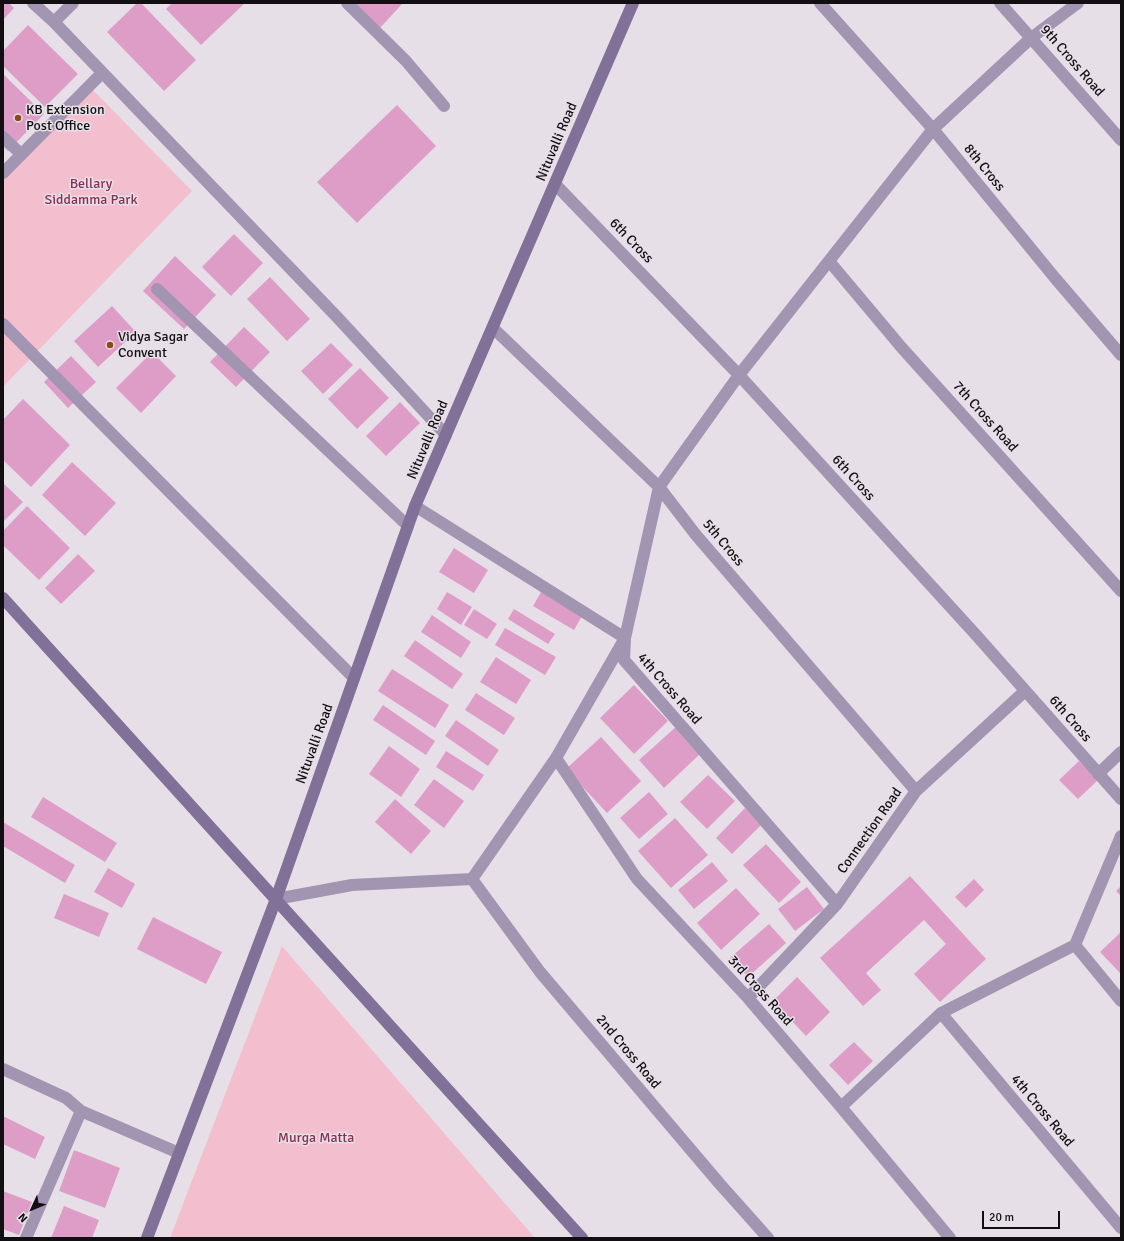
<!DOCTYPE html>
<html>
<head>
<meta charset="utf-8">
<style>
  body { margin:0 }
  #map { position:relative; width:1124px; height:1241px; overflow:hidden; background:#e7dfe8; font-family:Signika,sans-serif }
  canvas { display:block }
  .frame { position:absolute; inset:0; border:4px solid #120f12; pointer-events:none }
  .north { position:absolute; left:12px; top:1189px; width:40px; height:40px; -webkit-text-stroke:3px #e7dfe8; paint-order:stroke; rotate:226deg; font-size:11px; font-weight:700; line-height:16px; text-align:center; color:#120f12 }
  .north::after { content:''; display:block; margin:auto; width:14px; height:18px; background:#120f12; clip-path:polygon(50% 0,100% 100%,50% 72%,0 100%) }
  .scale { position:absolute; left:982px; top:1211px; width:78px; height:18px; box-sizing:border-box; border:2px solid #120f12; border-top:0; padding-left:5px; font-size:12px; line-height:14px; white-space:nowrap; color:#120f12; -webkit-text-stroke:3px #e7dfe8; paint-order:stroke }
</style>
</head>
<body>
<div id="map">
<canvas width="1124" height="1241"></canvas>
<div class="frame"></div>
<div class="north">N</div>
<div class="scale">20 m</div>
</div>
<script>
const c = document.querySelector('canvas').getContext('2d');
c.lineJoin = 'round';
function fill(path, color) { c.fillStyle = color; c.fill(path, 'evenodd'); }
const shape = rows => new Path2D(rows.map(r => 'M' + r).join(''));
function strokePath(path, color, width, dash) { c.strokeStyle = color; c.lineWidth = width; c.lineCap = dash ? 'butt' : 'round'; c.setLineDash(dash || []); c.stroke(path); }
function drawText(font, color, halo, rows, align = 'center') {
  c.font = font + ' Signika,sans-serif'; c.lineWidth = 3; c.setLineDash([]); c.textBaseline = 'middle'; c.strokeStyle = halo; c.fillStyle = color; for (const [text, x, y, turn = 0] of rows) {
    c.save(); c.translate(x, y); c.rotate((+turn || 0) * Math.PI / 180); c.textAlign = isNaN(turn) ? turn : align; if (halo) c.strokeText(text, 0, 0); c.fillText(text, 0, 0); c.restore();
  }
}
const green = shape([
  [92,89,192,191,3,387,3,179],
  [282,946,535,1238,170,1238]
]);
const building = shape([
  [3,3,9,3,14,8,3,20],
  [137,3,141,3,196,60,164,91,107,32],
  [172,3,245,3,201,45,166,9],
  [350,3,403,3,379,29],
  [28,25,78,74,45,107,3,66,3,51],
  [3,74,44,114,8,151,3,146],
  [397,105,436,146,357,223,317,182],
  [234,234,263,263,231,296,202,267],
  [175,256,216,295,184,329,143,291],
  [270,277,310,319,287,341,247,299],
  [112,306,136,332,98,367,74,341],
  [244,327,270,352,236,387,210,362],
  [331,343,353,365,323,394,301,371],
  [152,352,176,376,141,413,116,388],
  [71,356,96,382,68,408,44,382],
  [360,368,389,398,357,429,328,399],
  [23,399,70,445,31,487,3,460,3,420],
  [400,402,420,423,386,456,366,436],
  [72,462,116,503,85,536,42,495],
  [3,483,23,502,3,522],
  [27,506,70,548,39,580,3,545,3,531],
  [454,548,488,570,474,593,439,572],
  [78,554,95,571,61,604,45,588],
  [447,592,472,607,461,625,437,609],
  [541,592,582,616,574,630,533,606],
  [474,609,497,624,487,639,464,625],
  [514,609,555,634,548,644,508,619],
  [432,615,471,642,461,658,421,632],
  [505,628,556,657,545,675,495,645],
  [415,640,463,674,452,689,404,656],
  [496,657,531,680,516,704,480,682],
  [392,669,449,705,435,728,378,691],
  [634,685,668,721,634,754,600,718],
  [476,693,515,718,504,735,465,710],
  [383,705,435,741,426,755,373,720],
  [456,720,499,750,488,766,445,736],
  [677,726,700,754,664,788,639,760],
  [601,737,641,781,607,813,566,769],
  [389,746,420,769,401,797,369,774],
  [446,751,484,775,473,791,436,767],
  [1079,761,1098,780,1078,799,1059,780],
  [708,775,735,801,707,829,680,802],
  [434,779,464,801,444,828,414,805],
  [649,792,668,814,639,839,620,818],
  [43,797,117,843,105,862,31,817],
  [395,799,431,831,411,854,375,822],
  [745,808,761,825,732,854,716,838],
  [675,818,708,855,671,888,638,851],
  [3,822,75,865,65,883,3,846],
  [766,844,801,882,779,903,743,865],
  [712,862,728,881,694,909,678,890],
  [108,868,135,884,122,908,94,892],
  [910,876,986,959,940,1002,914,974,946,944,924,920,866,973,881,990,863,1006,820,958],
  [974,879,984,890,966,908,955,897],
  [1121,886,1121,896,1116,891],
  [807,887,824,909,795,931,778,909],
  [736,888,760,914,721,950,697,923],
  [64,894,109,913,99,937,54,918],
  [153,917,222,952,206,984,137,949],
  [769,924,786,943,748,977,730,958],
  [1121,932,1121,974,1100,952],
  [797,977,830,1012,806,1036,773,1001],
  [854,1042,873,1061,848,1085,829,1065],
  [3,1116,45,1137,35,1159,3,1144],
  [74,1150,120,1168,105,1208,59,1191],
  [3,1191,32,1202,19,1235,3,1229],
  [64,1206,99,1220,92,1238,51,1238]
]);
const street = shape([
  [33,3,54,22,167,140,337,317,446,435],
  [347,3,406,61,444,106],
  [820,3,933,129,1055,278,1121,355],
  [1000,3,1121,140],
  [54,22,73,3],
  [3,137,21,154],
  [3,173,102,73],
  [555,184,739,375,977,636,1121,799],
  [829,261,902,348,1121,591],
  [157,289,408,526],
  [3,324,354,678],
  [493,328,659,487,696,535,916,791],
  [415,506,625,638,624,660,837,904],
  [556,758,637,879,748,998,841,1107,950,1238],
  [1098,774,1121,752],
  [472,879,540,972,719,1183,768,1238],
  [276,899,352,885,472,879,556,758,625,638,659,487,739,375,933,129,1031,38,1078,3],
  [1075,945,1121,1001],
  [748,998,837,904,916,791,1025,691],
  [941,1013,1121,1228],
  [3,1069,66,1098,81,1111,179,1153],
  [841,1107,941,1013,1075,945,1121,836],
  [26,1238,81,1111]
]);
const secondary = shape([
  [3,598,582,1238],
  [147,1238,276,899,415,506,633,3]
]);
const markers = [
  [18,118,4,"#8c4b16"],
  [110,345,4,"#8c4b16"]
];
const streetNames = [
  ["9th Cross Road",1072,61,49],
  ["Nituvalli Road",557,142,-67],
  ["8th Cross",984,168,51],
  ["6th Cross",631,241,46],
  ["7th Cross Road",985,417,48],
  ["Nituvalli Road",428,440,-67],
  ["6th Cross",853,478,48],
  ["5th Cross",723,543,50],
  ["4th Cross Road",669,689,49],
  ["6th Cross",1070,719,49],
  ["Nituvalli Road",315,744,-70],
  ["Connection Road",870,831,-55],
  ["3rd Cross Road",760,991,48],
  ["2nd Cross Road",628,1052,50],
  ["4th Cross Road",1042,1111,50]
];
const poiNames = [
  ["KB Extension",26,110],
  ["Post Office",26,126],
  ["Vidya Sagar",118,337],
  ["Convent",118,353]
];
const parkNames = [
  ["Bellary",91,184],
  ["Siddamma Park",91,200],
  ["Murga Matta",316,1138]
];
fill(green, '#f3bfce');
fill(building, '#de9dc6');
strokePath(street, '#a195b1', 12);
strokePath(secondary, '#817098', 12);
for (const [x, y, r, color] of markers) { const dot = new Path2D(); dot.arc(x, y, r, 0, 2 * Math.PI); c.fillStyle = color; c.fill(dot); strokePath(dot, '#e7dfe8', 1.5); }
drawText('14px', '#120f12', '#e7dfe8', streetNames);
drawText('14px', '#120f12', '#e7dfe8', poiNames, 'left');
drawText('14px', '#862f51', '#e7dfe8', parkNames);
</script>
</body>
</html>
